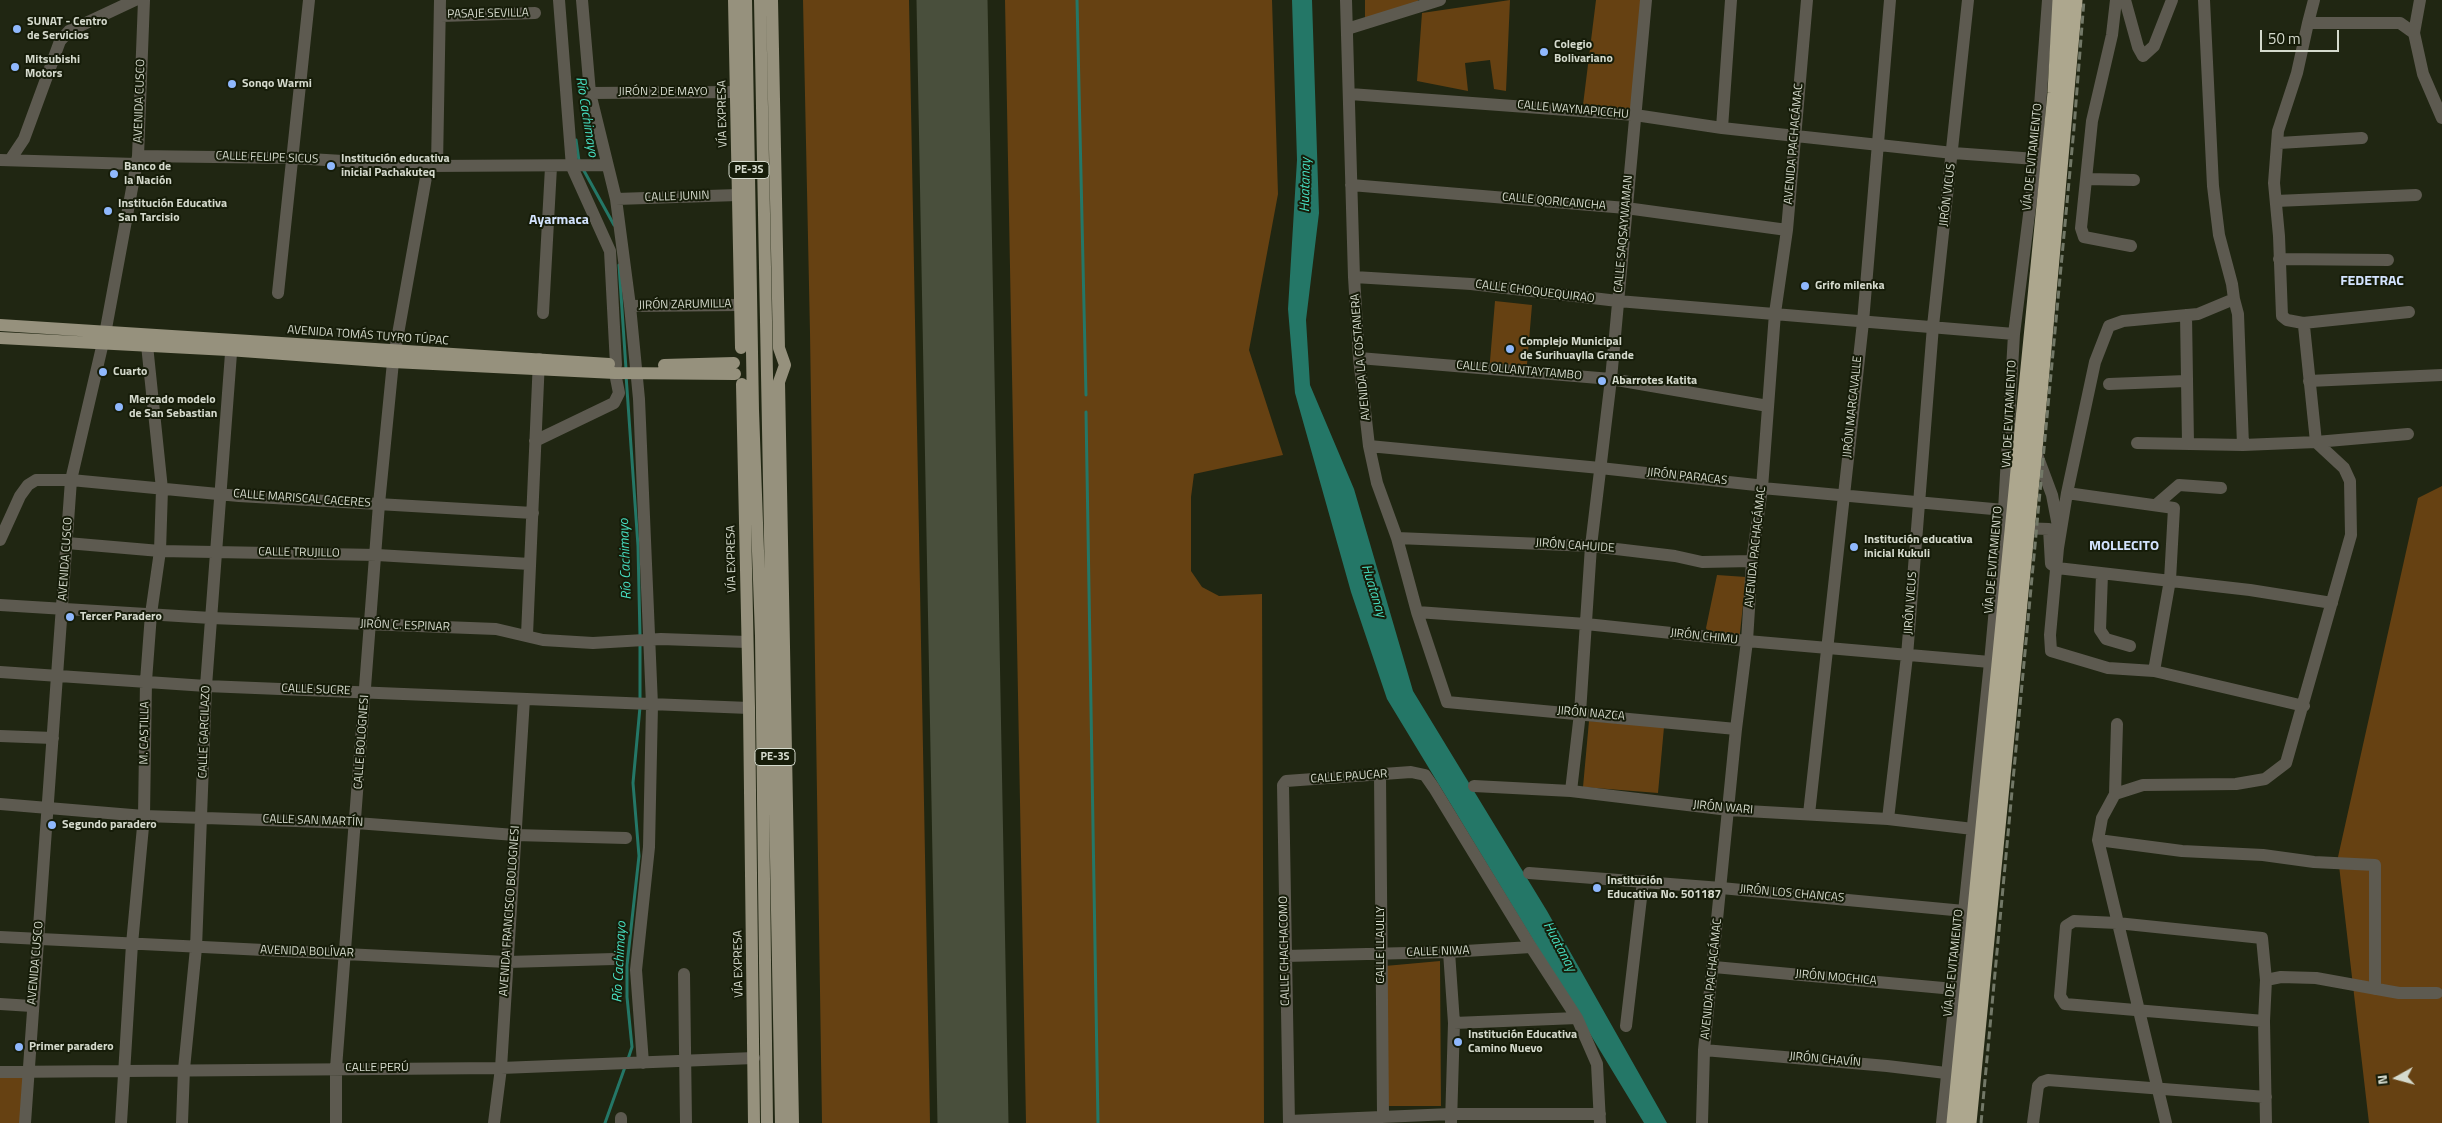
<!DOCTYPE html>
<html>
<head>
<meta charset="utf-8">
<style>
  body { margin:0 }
  #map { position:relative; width:2442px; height:1123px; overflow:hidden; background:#202612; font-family:"Titillium Web",sans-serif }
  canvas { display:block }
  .north { position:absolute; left:2372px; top:1053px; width:50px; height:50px; -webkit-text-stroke:4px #161c09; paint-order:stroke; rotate:263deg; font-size:14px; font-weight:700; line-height:20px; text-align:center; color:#d5dacd }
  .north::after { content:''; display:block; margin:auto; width:18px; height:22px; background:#d5dacd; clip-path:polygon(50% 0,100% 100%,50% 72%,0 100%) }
  .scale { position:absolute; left:2260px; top:30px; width:79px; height:22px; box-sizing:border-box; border:2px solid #d5dacd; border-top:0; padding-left:6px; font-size:15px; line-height:18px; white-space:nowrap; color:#d5dacd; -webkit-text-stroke:4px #161c09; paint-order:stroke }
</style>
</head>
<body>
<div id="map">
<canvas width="2442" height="1123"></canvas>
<div class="north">N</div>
<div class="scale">50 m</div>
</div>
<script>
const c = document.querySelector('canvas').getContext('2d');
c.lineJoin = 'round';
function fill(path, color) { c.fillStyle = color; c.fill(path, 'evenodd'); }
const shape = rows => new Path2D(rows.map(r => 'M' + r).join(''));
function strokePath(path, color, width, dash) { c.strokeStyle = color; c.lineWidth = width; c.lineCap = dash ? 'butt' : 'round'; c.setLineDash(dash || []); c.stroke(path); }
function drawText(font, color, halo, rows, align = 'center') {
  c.font = font + ' "Titillium Web",sans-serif'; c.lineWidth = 4; c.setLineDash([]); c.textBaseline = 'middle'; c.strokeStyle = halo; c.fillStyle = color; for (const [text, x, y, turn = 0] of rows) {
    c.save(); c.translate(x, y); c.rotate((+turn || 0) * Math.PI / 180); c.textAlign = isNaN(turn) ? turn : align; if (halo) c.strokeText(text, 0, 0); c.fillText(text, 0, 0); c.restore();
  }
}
const green = shape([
  [803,0,909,0,930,1123,822,1123,810,333],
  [1005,0,1272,0,1278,194,1249,350,1283,455,1194,474,1191,497,1191,571,1202,587,1219,596,1262,594,1264,1123,1026,1123],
  [1365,0,1418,0,1417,5,1365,18],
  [1510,0,1506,91,1494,89,1490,60,1465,63,1468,91,1417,81,1422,13],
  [1596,0,1646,0,1634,117,1582,113],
  [1495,301,1532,305,1526,376,1489,373],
  [2442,486,2442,1123,2369,1123,2338,857,2418,498],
  [1717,575,1746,577,1739,642,1711,640,1706,628],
  [1589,721,1664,727,1658,793,1583,787],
  [1440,961,1441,1106,1385,1106,1385,966],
  [25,1074,22,1123,0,1123,0,1075]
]);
const water = shape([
  [1292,0,1312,0,1319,213,1306,320,1310,385,1354,489,1413,691,1547,911,1667,1123,1644,1123,1387,699,1351,592,1295,393,1288,309,1297,160]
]);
const stream = shape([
  [1077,0,1086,395],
  [576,140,579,161],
  [583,169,614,225],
  [619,265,626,369],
  [626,375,638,546,640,636],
  [1086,412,1098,1123],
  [640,642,640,701],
  [628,1059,632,1047,627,997,627,965,639,856,633,783,640,707],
  [605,1123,625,1067]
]);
const runway = shape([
  [952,0,973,1123]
]);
const minor = shape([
  [559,0,572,167,610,251,616,365],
  [582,0,590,93,616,199,630,306,639,399,652,705,649,847,636,970,643,1063],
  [1346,0,1354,277,1359,358,1369,446,1377,483,1397,538,1417,612,1447,702,1736,729],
  [2116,0,2112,35,2092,121,2081,228,2084,237,2131,246],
  [2125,0,2138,47,2143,56,2154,46,2172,0],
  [2204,0,2213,186,2219,235,2232,284,2234,299,2198,314,2123,321,2109,326,2095,362,2067,493,2058,548,2050,635,2051,651,2108,668,2154,671,2304,706],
  [441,16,535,13],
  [2308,23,2314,0],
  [1347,29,1440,0],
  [2414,33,2420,0],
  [590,93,736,92],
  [1350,94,1635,115,1722,128,1953,153,2036,159],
  [1722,128,1731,0],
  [2279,143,2362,138],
  [138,156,292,158,428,166,607,165],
  [0,160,136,164],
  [10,160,24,139,60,41,69,31,135,0],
  [437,165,440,0],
  [2088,179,2134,180],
  [1351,185,1626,208,1787,230],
  [616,199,738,195],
  [2276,201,2416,195],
  [2279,259,2388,260],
  [1354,277,1471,284,1618,301,2014,334],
  [278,293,309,0],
  [2234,299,2238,314,2243,445,2316,442,2304,326,2303,323,2287,320,2282,316,2279,236,2274,183,2278,131,2297,73,2308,23,2400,23,2414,33,2423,74,2442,118],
  [630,306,740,305],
  [543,313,551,167],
  [2186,315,2188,444],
  [2303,323,2409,312],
  [1359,358,1611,379,1768,406],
  [2309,381,2442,375],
  [2109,384,2186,381],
  [535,441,614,403,619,393,615,373],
  [2137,443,2243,445],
  [1369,446,1600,468,1756,485,1762,488,2004,510],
  [2036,452,2052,495,2058,526],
  [2067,493,2174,508,2170,580,2154,671],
  [2157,504,2179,485,2221,488],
  [2019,528,2049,529,2051,564,2057,568,2250,590,2332,603],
  [1397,538,1591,546,1675,556,1702,562,1752,561],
  [0,540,20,496,28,485,36,480,71,480,239,496,533,513],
  [67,543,160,551,377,555,530,564],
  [2102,574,2100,630,2106,639,2130,646],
  [0,605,211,618,496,629,543,640,593,643,661,639,747,642],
  [1417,612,1586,624,1747,641,1990,662],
  [527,635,539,359],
  [0,672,206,686,749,708],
  [2117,724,2115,794,2102,818,2098,840,2166,1123],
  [0,736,53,738],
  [1380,775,1383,1115],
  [1474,786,1571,791,1729,810,1888,819,1973,829],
  [1571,791,1580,713,1591,546,1611,379,1646,0],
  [2115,794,2143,785,2236,784,2265,779,2286,763,2351,535,2350,481,2344,468,2316,442,2408,434],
  [0,804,144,816,356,823,515,835,626,838],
  [1809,814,1863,322,1890,0],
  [1888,819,1907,656,1933,326,1968,0],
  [2098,840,2182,851,2263,855,2314,862,2375,865,2375,989],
  [1529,873,1721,888,1964,911],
  [0,937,507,962,614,959],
  [1449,952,1454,1023,1451,1123],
  [1285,956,1449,952,1531,947],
  [1714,967,1965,990],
  [684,974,686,1123],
  [2266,980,2281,977,2316,978,2399,993,2437,993],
  [0,1004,32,1006],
  [2264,1021,2065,1004,2060,996,2066,926,2074,921,2117,923,2262,938,2266,980,2264,1021,2266,1123],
  [1454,1023,1577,1018],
  [1626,1026,1643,881],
  [1704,1050,1887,1066,1946,1073],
  [0,1072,501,1068,754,1058],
  [621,1118,621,1123],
  [1289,1121,1451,1114,1600,1114],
  [25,1123,71,480,105,334,138,156,144,0],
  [121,1123,132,944,144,816,146,681,151,614,160,551,162,489,147,345],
  [182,1123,184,1069,196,948,206,686,232,340],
  [336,1123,336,1068,379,504,393,362,428,166],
  [494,1123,501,1068,524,699],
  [1289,1123,1283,785,1286,781,1411,772,1425,775,1434,788,1531,947,1577,1018,1597,1064,1600,1123],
  [1702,1123,1704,1050,1736,729,1747,641,1752,561,1762,488,1775,313,1787,230,1807,0],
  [1942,1123,1990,662,2004,510,2014,334,2036,159,2048,0],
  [2033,1123,2038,1086,2042,1082,2048,1080,2266,1097]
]);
const major = shape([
  [734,0,741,348],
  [746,0,753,410,761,636,767,1123],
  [760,0,781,1123],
  [772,0,779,348,785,365,779,382,793,1123],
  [0,325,609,364],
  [0,338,228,350,393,362,615,373,735,374],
  [664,365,734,363],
  [742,384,749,708,754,1123]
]);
const highway = shape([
  [1954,1123,2055,93,2060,0],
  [1969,1123,2035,450,2075,0]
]);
const rail = shape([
  [1981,1123,2074,128,2084,0]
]);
const markers = [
  [17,29,5,"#8fb8fd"],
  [1544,52,5,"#8fb8fd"],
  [15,67,5,"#8fb8fd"],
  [232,84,5,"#8fb8fd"],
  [331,166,5,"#8fb8fd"],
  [114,174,5,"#8fb8fd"],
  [108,211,5,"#8fb8fd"],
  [1805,286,5,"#8fb8fd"],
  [1510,349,5,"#8fb8fd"],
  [103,372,5,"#8fb8fd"],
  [1602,381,5,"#8fb8fd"],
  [119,407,5,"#8fb8fd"],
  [1854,547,5,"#8fb8fd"],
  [70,617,5,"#8fb8fd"],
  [52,825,5,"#8fb8fd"],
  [1597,888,5,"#8fb8fd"],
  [1458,1042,5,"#8fb8fd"],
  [19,1047,5,"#8fb8fd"]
];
const shields = [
  [749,170,40],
  [775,757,40]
];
const shieldNames = [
  ["PE-3S",749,170],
  ["PE-3S",775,757]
];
const streetNames = [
  ["PASAJE SEVILLA",488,14,-1],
  ["JIRÓN 2 DE MAYO",663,92],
  ["AVENIDA CUSCO",140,101,-88],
  ["CALLE WAYNAPICCHU",1573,110,5],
  ["VÍA EXPRESA",723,114,-91],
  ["AVENIDA PACHACÁMAC",1794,144,-85],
  ["VÍA DE EVITAMIENTO",2033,157,-84],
  ["CALLE FELIPE SICUS",267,158,2],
  ["JIRÓN VICUS",1948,195,-83],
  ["CALLE JUNIN",677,197,-2],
  ["CALLE QORICANCHA",1554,202,5],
  ["CALLE SAQSAYWAMAN",1624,234,-85],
  ["CALLE CHOQUEQUIRAO",1535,292,7],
  ["JIRÓN ZARUMILLA",685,305,-1],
  ["AVENIDA TOMÁS TUYRO TÚPAC",368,336,4],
  ["AVENIDA LA COSTANERA",1361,357,-95],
  ["CALLE OLLANTAYTAMBO",1519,371,5],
  ["JIRÓN MARCAVALLE",1853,407,-84],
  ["VIA DE EVITAMIENTO",2010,414,-87],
  ["JIRÓN PARACAS",1687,477,6],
  ["CALLE MARISCAL CACERES",302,499,4],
  ["JIRÓN CAHUIDE",1575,546,4],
  ["AVENIDA PACHACÁMAC",1756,547,-84],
  ["CALLE TRUJILLO",299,553,1],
  ["AVENIDA CUSCO",66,559,-86],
  ["VÍA EXPRESA",732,559,-91],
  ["VÍA DE EVITAMIENTO",1994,560,-85],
  ["JIRÓN VICUS",1911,603,-86],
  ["JIRÓN C. ESPINAR",405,626,2],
  ["JIRÓN CHIMU",1704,637,6],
  ["CALLE SUCRE",316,690,2],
  ["JIRÓN NAZCA",1591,714,5],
  ["CALLE GARCILAZO",205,732,-88],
  ["M. CASTILLA",145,733,-89],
  ["CALLE BOLOGNESI",362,742,-86],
  ["CALLE PAUCAR",1349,777,-4],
  ["JIRÓN WARI",1723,808,5],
  ["CALLE SAN MARTÍN",313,821,2],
  ["JIRÓN LOS CHANCAS",1792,894,5],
  ["AVENIDA FRANCISCO BOLOGNESI",510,911,-86],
  ["CALLE LLAULLY",1381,945,-90],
  ["CALLE CHACHACOMO",1285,951,-91],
  ["AVENIDA BOLÍVAR",307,952,2],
  ["CALLE NIWA",1438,952,-2],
  ["AVENIDA CUSCO",36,963,-85],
  ["VÍA DE EVITAMIENTO",1954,963,-84],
  ["VÍA EXPRESA",739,964,-91],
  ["JIRÓN MOCHICA",1836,978,5],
  ["AVENIDA PACHACÁMAC",1712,979,-84],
  ["JIRÓN CHAVÍN",1825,1060,5],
  ["CALLE PERÚ",377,1068]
];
const poiNames = [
  ["SUNAT - Centro",27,22],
  ["de Servicios",27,36],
  ["Colegio",1554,45],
  ["Bolivariano",1554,59],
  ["Mitsubishi",25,60],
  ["Motors",25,74],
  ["Sonqo Warmi",242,84],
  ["Institución educativa",341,159],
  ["inicial Pachakuteq",341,173],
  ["Banco de",124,167],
  ["la Nación",124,181],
  ["Institución Educativa",118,204],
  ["San Tarcisio",118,218],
  ["Grifo milenka",1815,286],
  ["Complejo Municipal",1520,342],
  ["de Surihuaylla Grande",1520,356],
  ["Cuarto",113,372],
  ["Abarrotes Katita",1612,381],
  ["Mercado modelo",129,400],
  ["de San Sebastian",129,414],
  ["Institución educativa",1864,540],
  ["inicial Kukuli",1864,554],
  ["Tercer Paradero",80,617],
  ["Segundo paradero",62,825],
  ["Institución",1607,881],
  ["Educativa No. 501187",1607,895],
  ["Institución Educativa",1468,1035],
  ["Camino Nuevo",1468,1049],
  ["Primer paradero",29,1047]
];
const waterNames = [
  ["Río Cachimayo",586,117,81],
  ["Huatanay",1306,185,-89],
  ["Río Cachimayo",626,559,-92],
  ["Huatanay",1373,591,73],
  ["Huatanay",1559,947,62],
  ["Río Cachimayo",620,962,-87]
];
const neighbourhoodNames = [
  ["Ayarmaca",559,221],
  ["FEDETRAC",2372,282],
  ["MOLLECITO",2124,547]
];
fill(green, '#664112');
fill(water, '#247767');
strokePath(stream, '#247767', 3);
strokePath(runway, '#494f3c', 71);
strokePath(minor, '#5d5a50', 12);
strokePath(major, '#96917d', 12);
strokePath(highway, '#ada78e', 15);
strokePath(rail, '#727867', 3, [8, 4]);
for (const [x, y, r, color] of markers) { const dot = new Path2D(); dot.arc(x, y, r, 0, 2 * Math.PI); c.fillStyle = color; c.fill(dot); strokePath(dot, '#161c09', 2); }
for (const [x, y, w] of shields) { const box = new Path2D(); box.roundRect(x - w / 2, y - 8.5, w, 17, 4); c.fillStyle = '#161c09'; c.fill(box); strokePath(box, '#d5dacd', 1); }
drawText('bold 11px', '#d5dacd', null, shieldNames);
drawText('12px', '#d5dacd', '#161c09', streetNames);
drawText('bold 12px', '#d5dacd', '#161c09', poiNames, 'left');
drawText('italic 14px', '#47dfc2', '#161c09', waterNames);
drawText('bold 14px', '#d4e4ff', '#161c09', neighbourhoodNames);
</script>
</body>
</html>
